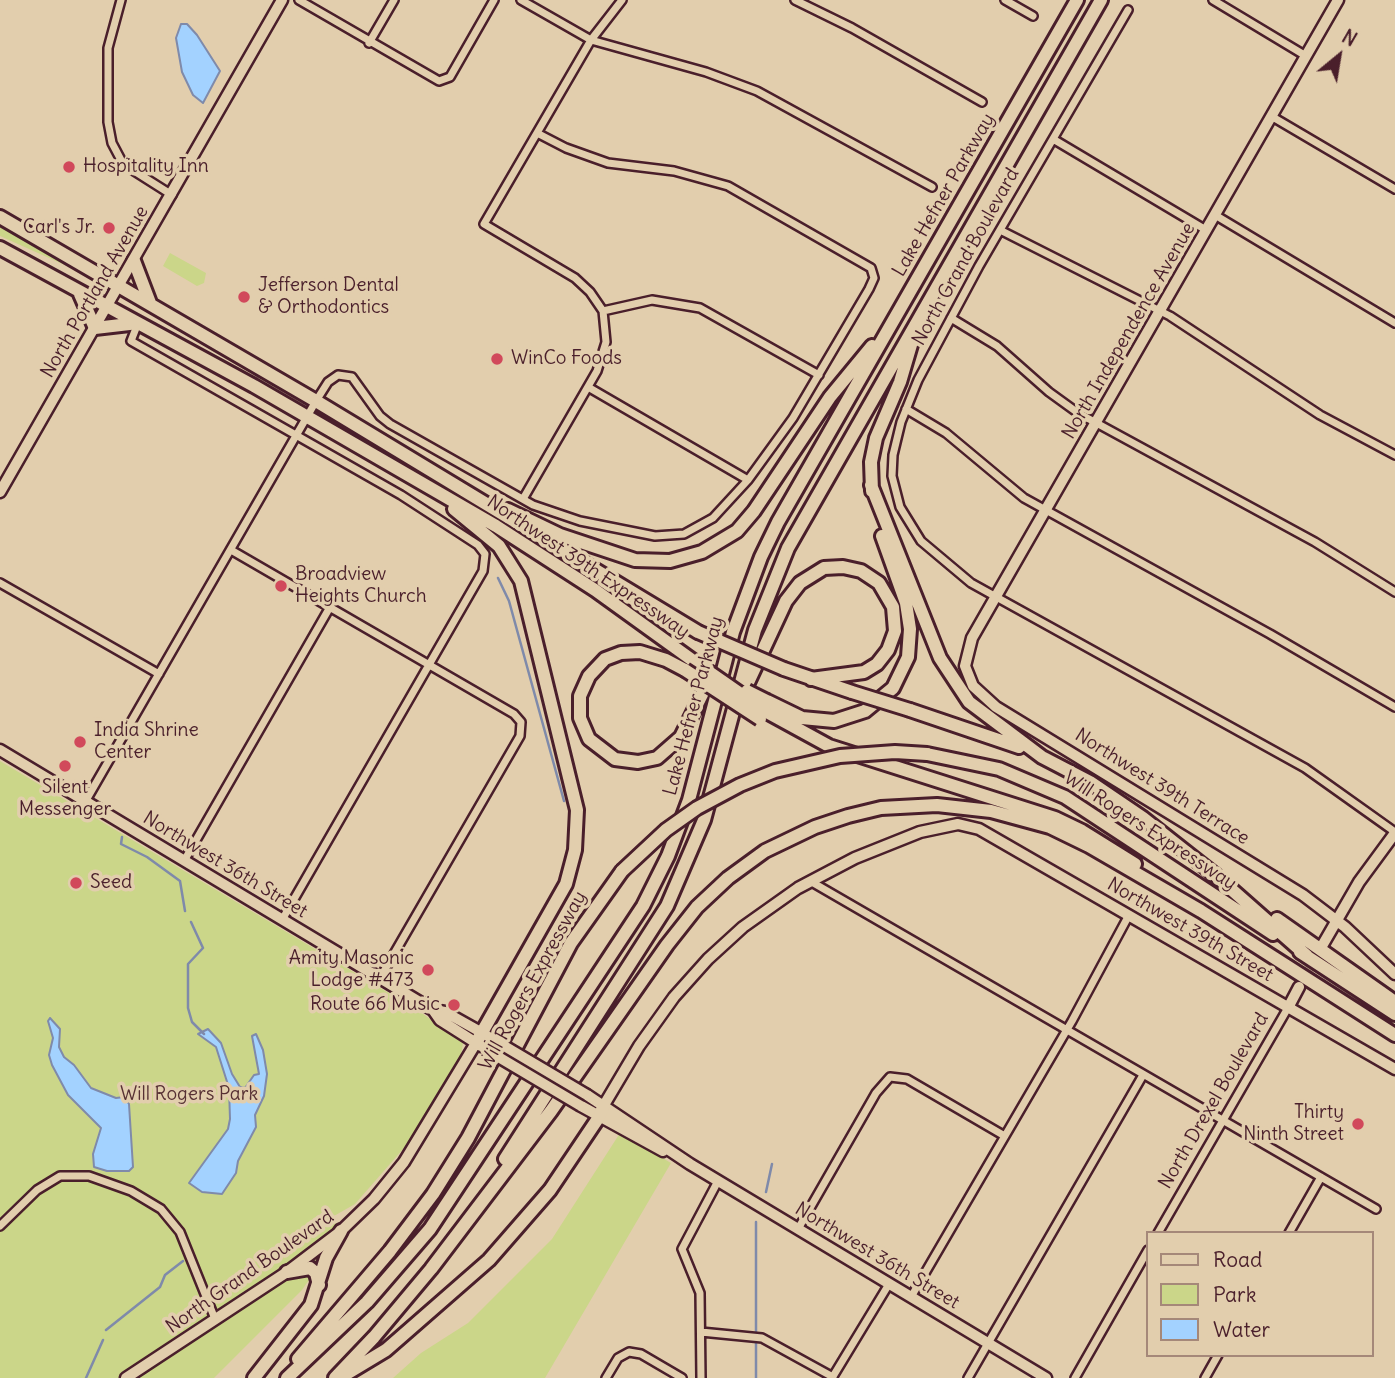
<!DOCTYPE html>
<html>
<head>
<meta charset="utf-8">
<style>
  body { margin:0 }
  #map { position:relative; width:1395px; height:1378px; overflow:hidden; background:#e2cead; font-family:Delius,sans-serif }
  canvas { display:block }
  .legend { position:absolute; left:1146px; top:1231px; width:228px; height:126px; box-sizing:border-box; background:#e2cead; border:2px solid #a58879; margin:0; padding:9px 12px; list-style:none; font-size:21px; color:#4a1f2b }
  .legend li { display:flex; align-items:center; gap:14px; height:35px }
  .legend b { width:35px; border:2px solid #a58879 }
  .north { position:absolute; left:1304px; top:21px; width:70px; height:70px; -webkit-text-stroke:5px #e2cead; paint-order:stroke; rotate:30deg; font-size:19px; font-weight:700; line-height:28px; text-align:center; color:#4a1f2b }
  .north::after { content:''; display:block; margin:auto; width:24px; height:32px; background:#4a1f2b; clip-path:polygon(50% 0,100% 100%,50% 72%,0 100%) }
</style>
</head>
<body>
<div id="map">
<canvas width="1395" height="1378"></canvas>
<ul class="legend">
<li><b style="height:9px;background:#e2cead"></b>Road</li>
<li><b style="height:19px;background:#cbd689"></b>Park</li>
<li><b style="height:19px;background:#a3d2ff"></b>Water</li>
</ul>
<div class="north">N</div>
</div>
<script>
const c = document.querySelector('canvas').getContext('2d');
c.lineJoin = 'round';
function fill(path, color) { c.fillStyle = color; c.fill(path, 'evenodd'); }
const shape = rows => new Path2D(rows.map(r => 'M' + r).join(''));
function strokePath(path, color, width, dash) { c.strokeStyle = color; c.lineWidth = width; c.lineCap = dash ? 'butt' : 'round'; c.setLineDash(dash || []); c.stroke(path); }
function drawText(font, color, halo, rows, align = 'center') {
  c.font = font + ' Delius,sans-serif'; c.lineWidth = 7; c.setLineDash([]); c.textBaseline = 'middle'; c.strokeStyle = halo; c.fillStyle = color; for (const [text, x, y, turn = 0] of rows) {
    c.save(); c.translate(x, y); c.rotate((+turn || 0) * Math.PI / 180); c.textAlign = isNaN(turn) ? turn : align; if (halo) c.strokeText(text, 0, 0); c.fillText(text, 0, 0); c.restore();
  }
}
const green = shape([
  [0,222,96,279,0,236],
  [170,253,206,273,204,283,197,286,163,266],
  [0,761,419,1011,463,1043,461,1055,411,1140,355,1204,334,1216,337,1226,327,1235,318,1267,302,1290,214,1378,0,1378],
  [620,1133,671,1163,545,1378,393,1378,421,1353,468,1323,552,1239]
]);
const water = shape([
  [181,24,187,24,197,35,220,71,203,103,193,95,182,72,176,38,181,24],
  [50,1018,60,1029,59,1047,64,1057,74,1065,91,1088,116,1098,124,1097,129,1104,133,1167,129,1171,107,1171,94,1167,93,1154,101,1128,68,1095,52,1065,49,1055,53,1038,48,1021,50,1018],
  [208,1029,221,1043,232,1074,240,1087,245,1088,254,1075,259,1074,252,1036,256,1034,263,1050,267,1074,264,1096,255,1115,256,1127,238,1161,236,1173,222,1194,202,1192,189,1183,228,1129,230,1119,229,1088,216,1047,198,1034,208,1029]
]);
const stream = shape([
  [498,578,509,601,564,801],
  [122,837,121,844,147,857,180,881,185,911],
  [191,922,203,948,188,964,188,1008,192,1022,204,1034],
  [766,1192,772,1164],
  [756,1222,756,1378],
  [106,1330,160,1287,165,1275,183,1261],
  [86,1378,103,1340]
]);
const secondaryTunnel = shape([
  [1299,987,1322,946]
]);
const street = shape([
  [121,0,108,48,108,122,112,143,121,160,131,169,172,195],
  [299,0,439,81,450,77,494,0],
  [521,0,591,40,706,72,757,91,932,187],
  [622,0,591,40,484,224,575,278,590,292,603,311,652,300,700,308,819,375],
  [795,0,852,28,982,102],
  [1005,0,1033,16],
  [1213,0,1306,56],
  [1128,10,979,266,918,380,901,422,893,455,892,476,900,507,921,541,971,583,1305,768,1395,832],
  [369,43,394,0],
  [1271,116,1395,189],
  [1053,139,1206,230],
  [1215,215,1395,323],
  [1000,230,1170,316,1320,415,1395,455],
  [951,318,997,346,1049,392,1078,413,1315,542,1395,592],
  [138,323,131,341,401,495,478,545,485,554,483,571,282,920],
  [588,387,748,480],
  [906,409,946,433,1024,498,1270,634,1395,707],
  [523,499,597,371,606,342,603,311],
  [231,550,514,714,521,722,520,736,380,978],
  [0,583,159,674],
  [85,802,316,401,328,382,338,375,352,377,380,416,390,424,533,505,580,521,655,536,684,534,713,518,748,480,793,418,869,289,874,278,871,268,728,186,674,171,608,163,566,148,537,133],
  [184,861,330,607],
  [810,881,1376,1209],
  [0,1226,37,1190,60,1176,89,1176,131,1191,161,1209,180,1232,215,1319],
  [798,1229,876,1093,890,1077,907,1079,1003,1135],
  [1158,1233,1289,1006],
  [1289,1233,1321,1177],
  [911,1297,1072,1021,1129,915],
  [701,1332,762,1338,833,1377],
  [606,1378,618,1358,629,1352,641,1354,682,1378],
  [701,1378,700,1293,682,1249,718,1181],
  [832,1378,889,1284],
  [968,1378,1143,1075],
  [1075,1378,1148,1250],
  [1205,1378,1218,1355]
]);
const secondary = shape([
  [1338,0,972,638,965,666,973,686,996,707,1303,895,1345,927,1395,974],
  [0,492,282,0],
  [0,750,433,1010,440,1020,481,1046],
  [1322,946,1359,882,1395,833],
  [1289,1006,1299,987],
  [433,1010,445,1012,486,1035],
  [587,1095,690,1164,1046,1378],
  [604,1105,639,1046,674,997,708,959,743,927,798,888,855,858,920,832,958,824,979,829,1395,1069],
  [581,1106,663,1151],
  [126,1378,287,1272,341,1231,374,1199,404,1162,476,1043]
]);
const highway = shape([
  [0,217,316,401,698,632],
  [0,248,254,386,496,526,595,590,706,670],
  [134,261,150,303],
  [80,294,95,328,138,323],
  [871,485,940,658,969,702,1042,757,1090,782,1143,818,1214,874,1307,956],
  [872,491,871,462,876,438,900,382,913,338],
  [454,509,499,546,521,581,577,810,575,850,566,884,476,1043],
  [508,510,560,535,635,560,670,561,702,552,737,531,754,511,830,397,872,346],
  [784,669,852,692],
  [685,670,666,660,640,652,621,653,605,659,589,676,580,696,580,718,589,739,615,759,638,762,657,758,681,737,711,676],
  [745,689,786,601,800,583,824,568,843,567,861,571,879,583,893,607,895,631,888,650,877,664,864,672,811,679],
  [767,701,802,718,834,721,865,711,893,688,908,657,910,629,906,603,882,536],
  [910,710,1019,747],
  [765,711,829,746,1055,818,1082,831,1135,864],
  [927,754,999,769,1065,797,1273,934],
  [1277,919,1395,1002],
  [1300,952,1395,1014],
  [505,1159,667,906,704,820,755,630,788,548,1101,0],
  [287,1272,310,1268,316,1273,319,1285],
  [298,1359,390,1251,433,1194,468,1138,571,943,622,871],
  [343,1376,386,1350,489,1260,550,1190,599,1117,604,1105],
  [254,1378,311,1305,326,1258,341,1231],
  [287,1378,367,1302,430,1229,643,906,668,856,689,800,733,632,761,557,778,522,1077,0],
  [335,1378,374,1337,431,1269,551,1111,667,945,697,907,728,878,765,851,815,827,848,816,881,808,937,805,991,811,1050,827,1089,846,1201,911,1395,1035]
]);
const secondaryBridge = shape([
  [489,1037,587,1095],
  [485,1049,581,1106]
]);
const highwayBridge = shape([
  [698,632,784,669],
  [685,670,760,719],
  [706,670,765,711],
  [747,691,767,701],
  [852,692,910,710],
  [622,871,666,830,697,808,740,785,775,771,840,756,895,752,927,754]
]);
const markers = [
  [69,167,7,"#d1495b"],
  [109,228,7,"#d1495b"],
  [244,297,7,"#d1495b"],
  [497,359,7,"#d1495b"],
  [281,586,7,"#d1495b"],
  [80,742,7,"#d1495b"],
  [65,766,7,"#d1495b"],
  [76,883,7,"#d1495b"],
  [428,970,7,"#d1495b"],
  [454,1005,7,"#d1495b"],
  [1358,1124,7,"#d1495b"]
];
const poiNames = [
  ["Hospitality Inn",83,167],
  ["Carl's Jr.",95,228,"right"],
  ["Jefferson Dental",258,286],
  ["& Orthodontics",258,308],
  ["WinCo Foods",511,359],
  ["Broadview",295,575],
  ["Heights Church",295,597],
  ["India Shrine",94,731],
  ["Center",94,753],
  ["Silent",65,788,"center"],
  ["Messenger",65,810,"center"],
  ["Seed",90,883],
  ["Amity Masonic",414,959,"right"],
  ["Lodge #473",414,981,"right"],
  ["Route 66 Music",440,1005,"right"],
  ["Thirty",1344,1113,"right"],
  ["Ninth Street",1344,1135,"right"]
];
const streetNames = [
  ["Lake Hefner Parkway",944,195,-60],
  ["North Grand Boulevard",966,257,-61],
  ["North Portland Avenue",95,292,-60],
  ["North Independence Avenue",1129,331,-60],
  ["Northwest 39th Expressway",588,567,34],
  ["Lake Hefner Parkway",694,706,-75],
  ["Northwest 39th Terrace",1162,787,32],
  ["Will Rogers Expressway",1150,831,33],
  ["Northwest 36th Street",225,865,31],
  ["Northwest 39th Street",1190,930,30],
  ["Will Rogers Expressway",533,981,-61],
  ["North Drexel Boulevard",1214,1101,-60],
  ["Northwest 36th Street",877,1256,31],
  ["North Grand Boulevard",250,1272,-35]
];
const parkNames = [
  ["Will Rogers Park",189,1095]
];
fill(green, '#cbd689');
fill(water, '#a3d2ff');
strokePath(water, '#7f8aaa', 2);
strokePath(stream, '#7f8aaa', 2.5);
strokePath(secondaryTunnel, '#c4ab93', 10, [10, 5]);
strokePath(street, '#4a1f2b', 12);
strokePath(secondary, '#4a1f2b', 15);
strokePath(highway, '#4a1f2b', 18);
strokePath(street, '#e2cead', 7);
strokePath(secondary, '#e2cead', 10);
strokePath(highway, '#e2cead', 12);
strokePath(secondaryBridge, '#4a1f2b', 15, []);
strokePath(highwayBridge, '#4a1f2b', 18, []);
strokePath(secondaryBridge, '#e2cead', 10);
strokePath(highwayBridge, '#e2cead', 12);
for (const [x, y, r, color] of markers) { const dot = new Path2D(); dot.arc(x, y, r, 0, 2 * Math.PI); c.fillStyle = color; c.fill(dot); strokePath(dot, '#e2cead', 2.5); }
drawText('19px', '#4a1f2b', '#e2cead', poiNames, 'left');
drawText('19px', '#4a1f2b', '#e2cead', streetNames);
drawText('19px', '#573134', '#e2cead', parkNames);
</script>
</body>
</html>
